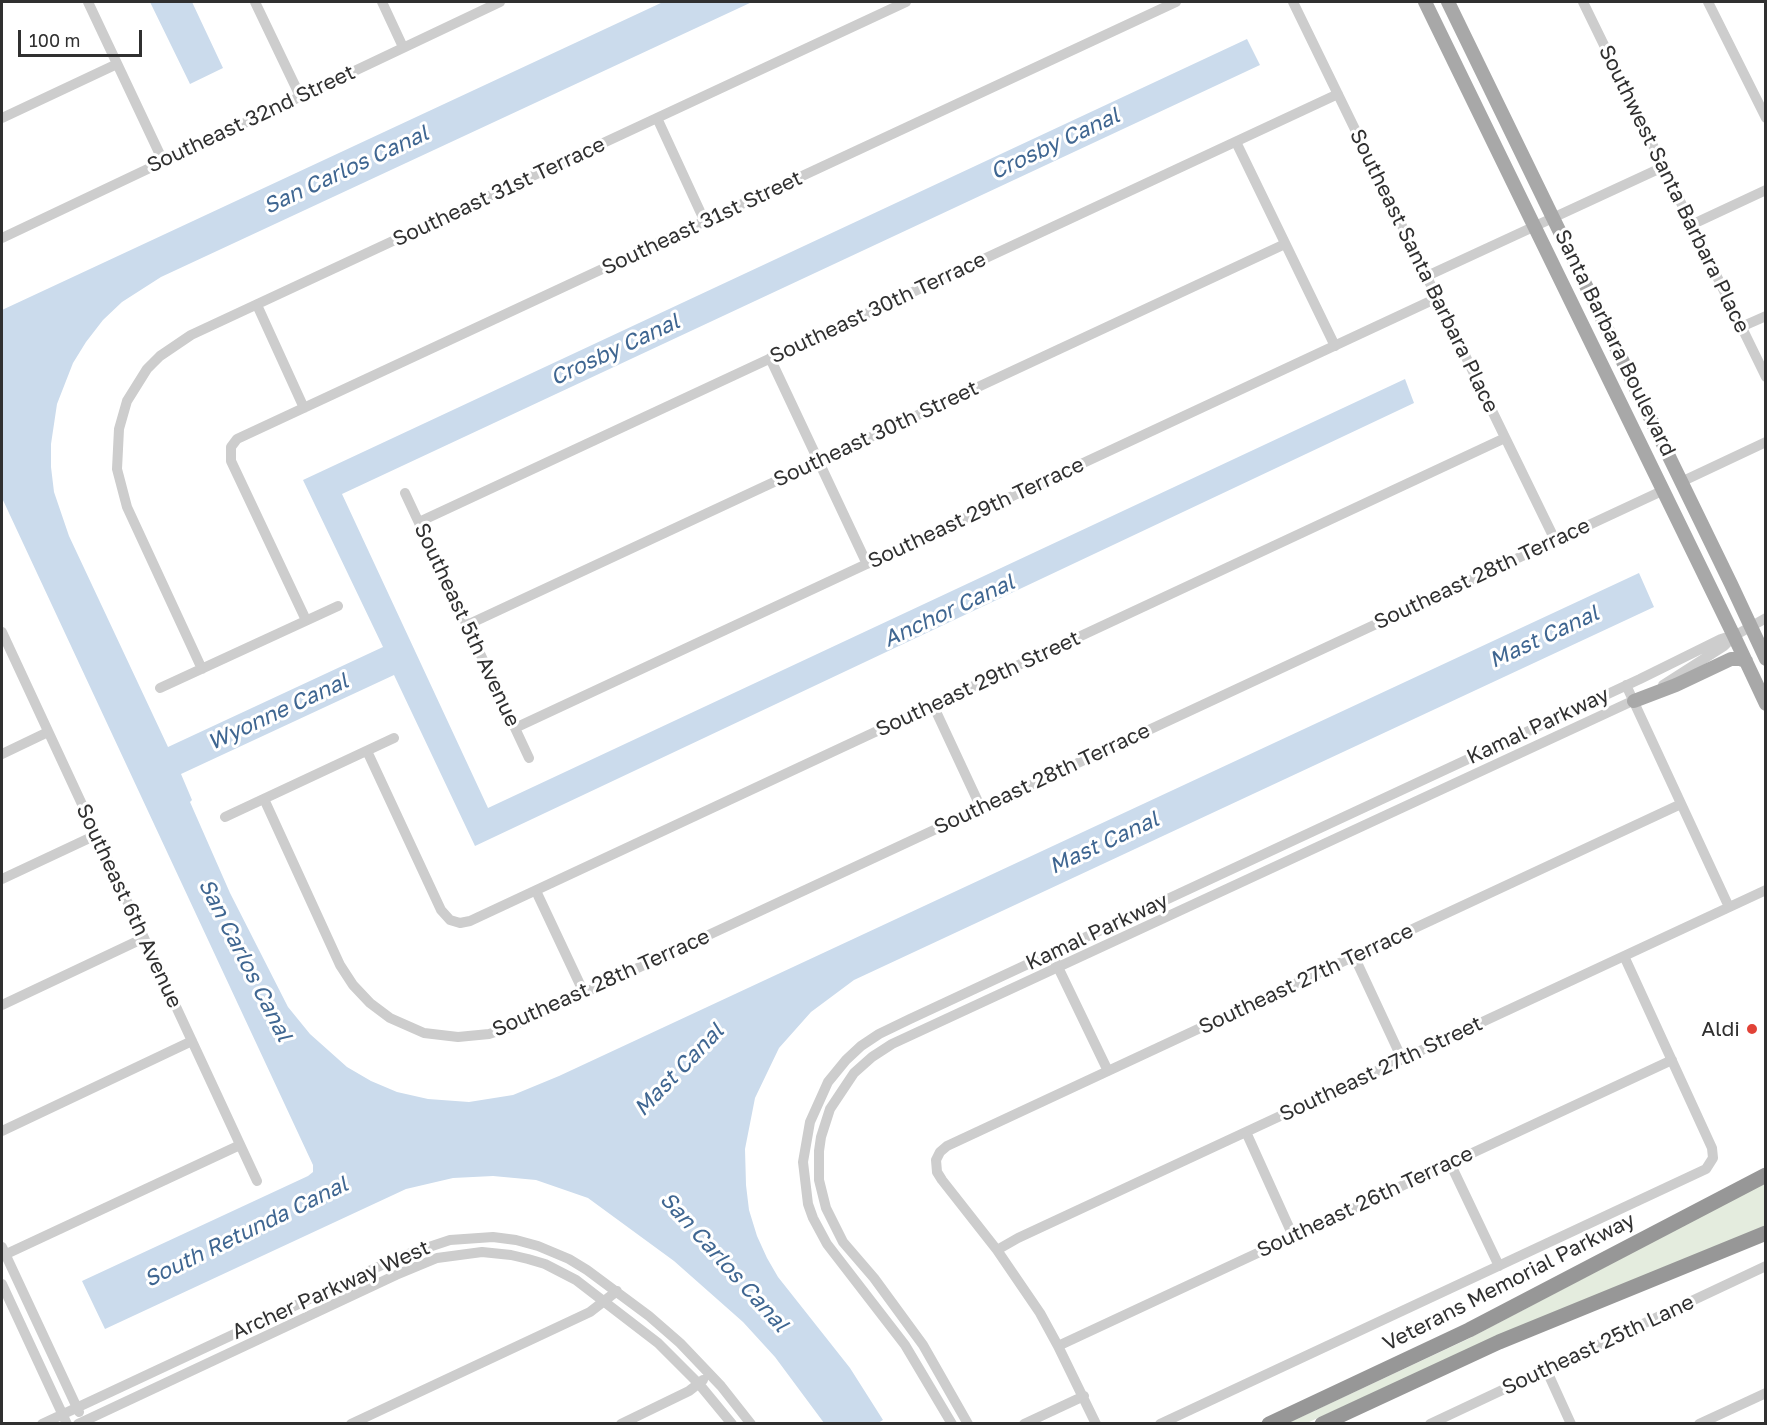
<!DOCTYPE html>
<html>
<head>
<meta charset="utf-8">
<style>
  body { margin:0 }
  #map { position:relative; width:1767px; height:1425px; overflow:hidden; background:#fff; font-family:"Golos Text",sans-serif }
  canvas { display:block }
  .frame { position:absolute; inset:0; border:3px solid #303030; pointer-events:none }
  .scale { position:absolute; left:18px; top:30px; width:124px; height:27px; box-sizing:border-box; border:3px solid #303030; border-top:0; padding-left:8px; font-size:18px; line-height:21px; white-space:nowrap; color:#303030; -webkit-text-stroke:4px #fff; paint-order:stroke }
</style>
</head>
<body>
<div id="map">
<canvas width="1767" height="1425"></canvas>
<div class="frame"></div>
<div class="scale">100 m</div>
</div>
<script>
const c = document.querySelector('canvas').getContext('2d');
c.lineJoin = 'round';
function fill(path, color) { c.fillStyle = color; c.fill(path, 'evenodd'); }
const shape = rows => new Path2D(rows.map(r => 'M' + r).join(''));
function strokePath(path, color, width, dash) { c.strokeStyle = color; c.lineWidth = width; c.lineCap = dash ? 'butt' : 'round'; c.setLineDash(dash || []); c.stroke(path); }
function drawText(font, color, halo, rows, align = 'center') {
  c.font = font + ' "Golos Text",sans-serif'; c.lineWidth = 6; c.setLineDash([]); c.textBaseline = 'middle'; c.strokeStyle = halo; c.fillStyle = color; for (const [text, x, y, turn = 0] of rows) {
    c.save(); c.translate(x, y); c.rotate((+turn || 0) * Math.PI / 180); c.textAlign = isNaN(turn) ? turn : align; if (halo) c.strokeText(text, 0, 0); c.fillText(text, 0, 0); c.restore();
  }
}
const green = shape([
  [1765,1183,1766,1227,1491,1339,1307,1423,1286,1424,1468,1339]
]);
const water = shape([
  [150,2,192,2,223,68,190,84],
  [663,2,752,2,161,277,122,302,103,320,86,342,73,363,57,404,51,444,51,467,54,492,69,536,168,747,383,647,303,480,1247,39,1260,65,342,494,488,808,1405,379,1414,403,475,846,394,675,181,774,192,800,190,802,230,893,288,1007,310,1034,347,1067,371,1081,397,1092,428,1099,469,1102,513,1095,559,1076,1639,573,1654,607,854,980,811,1012,779,1048,755,1098,745,1149,746,1185,749,1210,757,1236,767,1258,778,1277,850,1368,883,1420,878,1423,824,1423,775,1357,743,1322,674,1261,588,1198,536,1180,493,1176,453,1178,406,1189,105,1329,82,1281,308,1176,313,1172,313,1165,2,498,2,310]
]);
const minor = shape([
  [88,2,163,161],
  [255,2,300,96],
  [382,2,403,47],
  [1293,2,1555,540],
  [1583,2,1766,377],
  [1708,2,1766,118],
  [2,118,117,64],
  [657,118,705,222],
  [1236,142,1335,346],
  [1691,225,1766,190],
  [2,238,500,2],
  [1427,276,1663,167],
  [257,305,304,408],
  [1741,327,1766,316],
  [770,358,867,564],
  [1681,482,1766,442],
  [405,493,529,758],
  [419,522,1338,94],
  [306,620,231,461,231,447,237,439,1176,2],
  [467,625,1285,244],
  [2,632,257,1181],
  [202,669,127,507,117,469,119,429,127,401,147,369,160,356,191,335,906,2],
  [1626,685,1729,907],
  [1663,685,1724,646,1734,636,1766,618],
  [160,688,338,606],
  [933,705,981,808],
  [515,728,1437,298],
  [367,751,441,910,450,920,460,923,470,921,1505,438],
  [2,754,48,732],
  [264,799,340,965,353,985,370,1003,390,1018,424,1033,458,1037,489,1034,508,1028,584,993,1664,490],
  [225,817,394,738],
  [2,879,96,835],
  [536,891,584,993],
  [1354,956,1402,1059],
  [1055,961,1108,1071],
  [2,1005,144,938],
  [2,1131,192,1041],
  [1246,1132,1293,1236],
  [1450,1163,1499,1266],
  [2,1247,79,1412],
  [997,1250,1018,1238,1766,890],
  [2,1256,240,1145],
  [2,1284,67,1424],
  [1058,1346,1672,1060],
  [1546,1369,1571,1424],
  [42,1424,399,1257,450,1240,493,1237,516,1240,538,1246,569,1259,587,1270,649,1316,680,1343,721,1386,751,1424],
  [78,1424,396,1275,437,1258,482,1252,511,1255,528,1259,545,1264,576,1280,658,1343,699,1384,732,1424],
  [351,1424,590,1312,617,1291],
  [621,1424,689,1391,703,1380],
  [952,1424,905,1345,827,1244,813,1218,808,1204,803,1162,810,1122,828,1082,846,1060,861,1046,879,1034,910,1019,1640,679,1721,639,1731,636],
  [968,1424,923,1345,874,1278,843,1242,826,1208,819,1180,819,1151,821,1137,830,1109,854,1073,872,1057,892,1044,1639,698],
  [1024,1424,1084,1396],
  [1096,1424,1058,1346,1040,1313,997,1250,942,1180,937,1172,936,1160,940,1152,947,1146,1681,804],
  [1160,1424,1706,1169,1713,1158,1712,1148,1624,956],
  [1430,1424,1766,1266],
  [1699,1424,1766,1393]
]);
const major = shape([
  [1425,2,1734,636,1766,704],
  [1448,2,1731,584,1766,659],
  [1634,701,1676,685,1731,659,1740,659,1746,661]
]);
const highway = shape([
  [1269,1424,1469,1330,1766,1175],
  [1322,1424,1499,1342,1766,1233]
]);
const markers = [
  [1752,1029,6,"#e14237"]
];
const streetNames = [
  ["Southeast 32nd Street",251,119,-25],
  ["Southwest Santa Barbara Place",1674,189,64],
  ["Southeast 31st Terrace",499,192,-25],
  ["Southeast 31st Street",702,223,-25],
  ["Southeast Santa Barbara Place",1424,271,64],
  ["Southeast 30th Terrace",878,308,-25],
  ["Santa Barbara Boulevard",1615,343,64],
  ["Southeast 30th Street",876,434,-25],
  ["Southeast 29th Terrace",976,513,-25],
  ["Southeast 28th Terrace",1482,574,-25],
  ["Southeast 5th Avenue",467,625,65],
  ["Southeast 29th Street",978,684,-25],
  ["Kamal Parkway",1538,726,-25],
  ["Southeast 28th Terrace",1042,779,-25],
  ["Southeast 6th Avenue",129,906,65],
  ["Kamal Parkway",1097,932,-25],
  ["Southeast 27th Terrace",1306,979,-25],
  ["Southeast 28th Terrace",601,983,-24],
  ["Southeast 27th Street",1381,1069,-25],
  ["Southeast 26th Terrace",1365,1202,-25],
  ["Veterans Memorial Parkway",1509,1282,-27],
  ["Archer Parkway West",331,1290,-24],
  ["Southeast 25th Lane",1598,1345,-25]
];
const poiNames = [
  ["Aldi",1740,1029]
];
const waterNames = [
  ["Crosby Canal",1055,144,-25],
  ["San Carlos Canal",346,170,-25],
  ["Crosby Canal",615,350,-25],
  ["Anchor Canal",949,611,-25],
  ["Mast Canal",1544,637,-25],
  ["Wyonne Canal",278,712,-25],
  ["Mast Canal",1104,843,-25],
  ["San Carlos Canal",245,960,63],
  ["Mast Canal",679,1070,-46],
  ["South Retunda Canal",246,1232,-26],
  ["San Carlos Canal",724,1262,48]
];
fill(green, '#e4ecde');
fill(water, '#cbdbec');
strokePath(minor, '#cdcdcd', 10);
strokePath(major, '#a8a8a8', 14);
strokePath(highway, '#979797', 15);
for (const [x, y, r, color] of markers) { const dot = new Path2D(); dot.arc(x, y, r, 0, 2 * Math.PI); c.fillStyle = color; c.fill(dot); strokePath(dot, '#fff', 2); }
drawText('21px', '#303030', '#fff', streetNames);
drawText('21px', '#303030', '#fff', poiNames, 'right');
drawText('italic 22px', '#3f6691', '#fff', waterNames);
</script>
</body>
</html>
